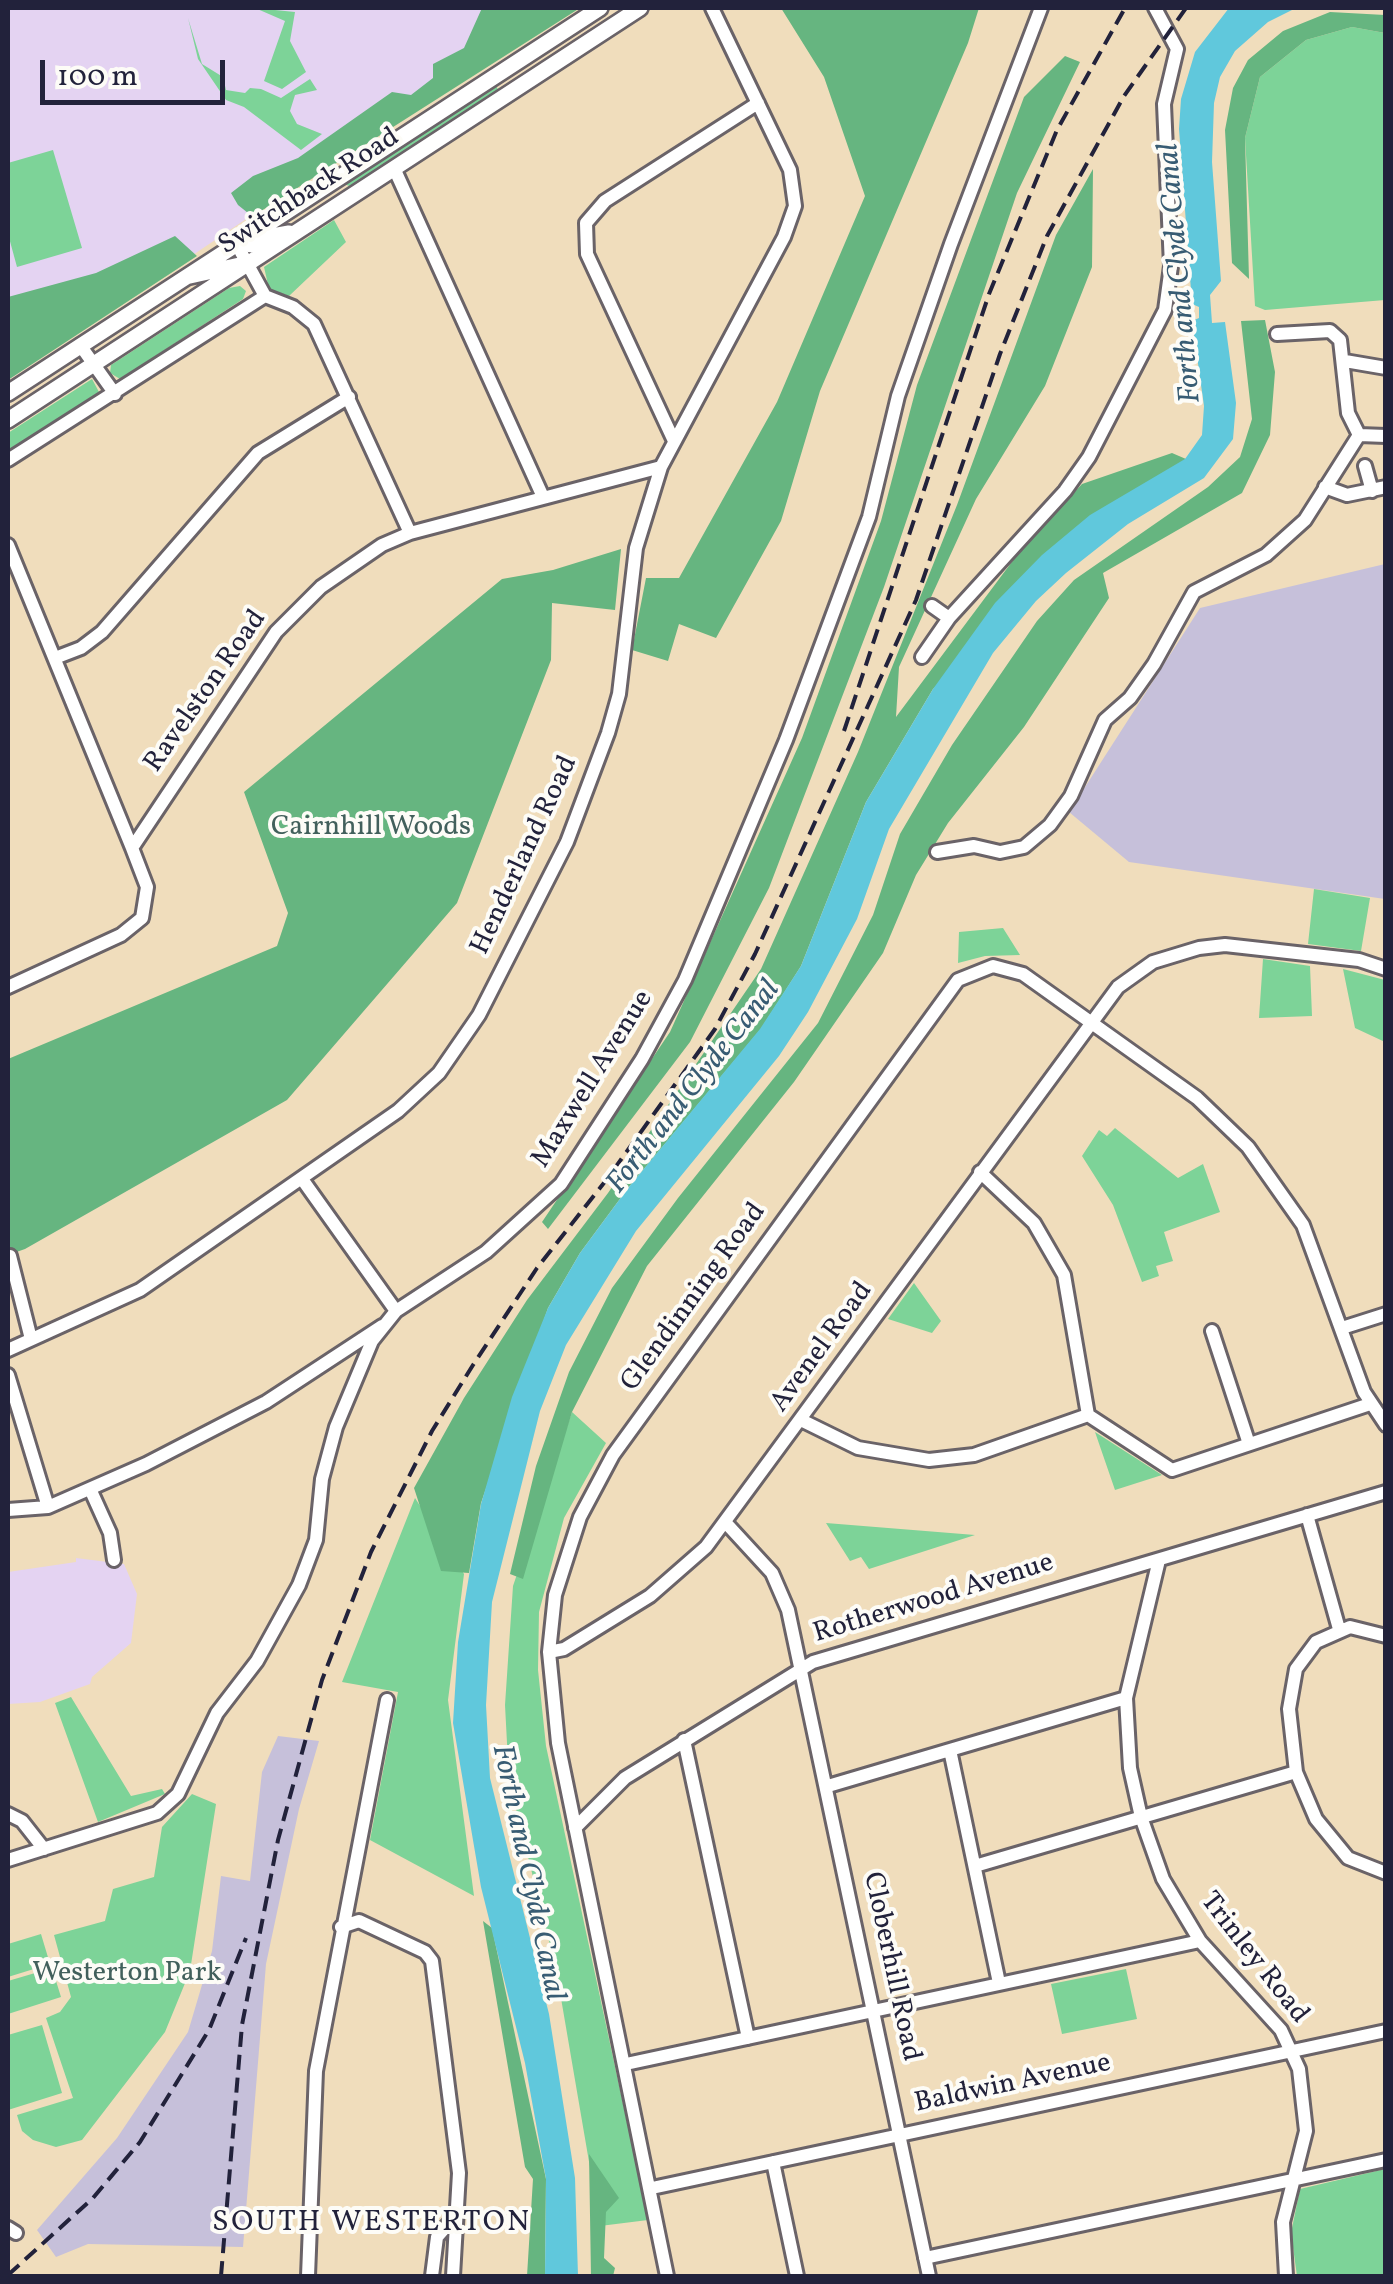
<!DOCTYPE html>
<html>
<head>
<meta charset="utf-8">
<style>
  body { margin:0 }
  #map { position:relative; width:1393px; height:2284px; overflow:hidden; background:#f0ddbc; font-family:Vollkorn,serif }
  canvas { display:block }
  .frame { position:absolute; inset:0; border:10px solid #22223b; pointer-events:none }
  .scale { position:absolute; left:40px; top:60px; width:185px; height:45px; box-sizing:border-box; border:5px solid #22223b; border-top:0; padding-left:12px; font-size:30px; line-height:35px; white-space:nowrap; color:#22223b; -webkit-text-stroke:8px #fdfcf7; paint-order:stroke }
</style>
</head>
<body>
<div id="map">
<canvas width="1393" height="2284"></canvas>
<div class="frame"></div>
<div class="scale">100 m</div>
</div>
<script>
const c = document.querySelector('canvas').getContext('2d');
c.lineJoin = 'round';
function fill(path, color) { c.fillStyle = color; c.fill(path, 'evenodd'); }
const shape = rows => new Path2D(rows.map(r => 'M' + r).join(''));
function strokePath(path, color, width, dash) { c.strokeStyle = color; c.lineWidth = width; c.lineCap = dash ? 'butt' : 'round'; c.setLineDash(dash || []); c.stroke(path); }
function drawText(font, color, halo, rows, align = 'center') {
  c.font = font + ' Vollkorn,serif'; c.lineWidth = 8; c.setLineDash([]); c.textBaseline = 'middle'; c.strokeStyle = halo; c.fillStyle = color; for (const [text, x, y, turn = 0] of rows) {
    c.save(); c.translate(x, y); c.rotate((+turn || 0) * Math.PI / 180); c.textAlign = isNaN(turn) ? turn : align; if (halo) c.strokeText(text, 0, 0); c.fillText(text, 0, 0); c.restore();
  }
}
const built = shape([
  [8,8,578,8,255,213,8,380],
  [76,1558,124,1564,137,1594,131,1643,92,1677,90,1684,40,1702,8,1704,8,1572,76,1562]
]);
const industrial = shape([
  [1385,564,1385,899,1129,862,1069,812,1200,608],
  [278,1736,319,1741,299,1809,266,1964,243,2247,88,2244,56,2257,37,2230,117,2138,188,2032,212,1951,221,1876,250,1881,262,1772]
]);
const green = shape([
  [255,8,295,12,290,41,306,72,282,89,264,81,285,21],
  [188,18,202,64,223,77,226,90,245,93,250,88,261,89,281,98,310,79,317,90,295,95,290,111,297,124,322,134,301,150,244,107,226,100,198,59],
  [1352,27,1385,33,1385,300,1265,310,1255,306,1245,138,1260,77,1306,40],
  [496,86,499,91,352,187,344,184],
  [53,150,82,248,17,267,8,234,8,163],
  [334,220,346,242,289,296,269,289,264,267],
  [240,286,246,291,243,299,120,379,110,373,111,365,229,288],
  [92,379,99,392,8,452,8,433],
  [1314,889,1370,898,1361,951,1308,944],
  [1003,928,1020,955,985,956,958,963,959,932],
  [1263,959,1310,966,1312,1016,1259,1018],
  [1343,969,1385,980,1385,1042,1355,1028],
  [1115,1128,1178,1178,1203,1164,1220,1212,1164,1232,1173,1261,1156,1266,1159,1276,1142,1282,1113,1205,1082,1156,1099,1130,1107,1136],
  [914,1283,941,1321,932,1333,888,1319],
  [572,1412,606,1443,564,1518,539,1612,538,1670,546,1746,648,2220,600,2226,556,1969,509,1781,505,1705,513,1586],
  [1095,1432,1162,1475,1115,1490],
  [415,1498,464,1574,448,1700,474,1896,370,1840,398,1692,342,1682],
  [826,1523,975,1535,869,1569,861,1557,850,1561],
  [71,1697,131,1796,162,1789,165,1794,98,1822,55,1703],
  [192,1794,216,1804,190,1971,165,2032,82,2140,56,2147,33,2140,22,2131,17,2115,73,2098,46,2018,60,2012,71,1997,54,1935,105,1921,113,1889,154,1877,162,1827],
  [41,1934,50,1964,8,1977,8,1944],
  [52,1968,61,1997,8,2014,8,1981],
  [1126,1969,1137,2019,1062,2034,1051,1984],
  [42,2025,62,2093,8,2110,8,2035],
  [1385,2169,1385,2276,1297,2276,1291,2233,1300,2189]
]);
const forest = shape([
  [482,8,580,8,258,213,248,213,238,205,231,193,253,176,298,158,392,92,411,95,433,78,433,64,464,48],
  [781,8,979,8,968,43,820,391,781,521,716,638,679,624,668,661,632,650,646,578,679,578,777,402,865,196,824,77],
  [1330,12,1385,15,1385,33,1352,27,1306,40,1260,77,1245,138,1249,279,1232,263,1225,130,1233,88,1248,60,1283,31],
  [1065,56,1080,62,1017,193,884,587,769,888,690,1042,548,1229,542,1222,670,1032,802,738,881,521,917,385,1024,97],
  [1093,169,1092,267,1045,386,976,499,899,667,896,717,1023,547,1082,484,1172,453,1186,459,933,689,866,802,801,966,761,1029,628,1188,580,1253,548,1308,481,1503,469,1573,441,1571,414,1488,464,1398,527,1300,608,1193,761,969,858,752,957,505,1056,235],
  [175,236,197,256,8,380,8,297,96,273],
  [1265,320,1275,372,1270,435,1242,493,1103,573,1109,598,1024,727,948,823,916,875,883,953,794,1082,647,1266,572,1412,523,1579,510,1574,536,1466,569,1372,612,1288,678,1198,818,1023,873,915,900,834,952,745,1037,621,1074,580,1208,487,1240,457,1252,419,1241,321],
  [621,549,615,610,552,603,551,660,457,903,287,1100,25,1249,8,1255,8,1059,277,946,288,913,244,792,502,579,553,570],
  [483,1921,492,1928,546,2179,545,2276,527,2276,533,2179,525,2167],
  [589,2154,619,2198,606,2212,604,2258,615,2268,613,2276,591,2276]
]);
const water = shape([
  [1229,8,1296,8,1268,22,1235,51,1220,77,1214,103,1212,162,1221,281,1210,295,1212,323,1225,322,1236,403,1233,439,1204,478,1128,524,1066,573,1036,601,993,653,889,829,857,919,808,1012,779,1056,636,1231,566,1345,540,1411,492,1602,486,1705,490,1778,549,2014,575,2178,578,2276,545,2276,546,2179,525,2063,481,1887,453,1723,458,1642,481,1504,512,1397,548,1308,580,1253,628,1188,760,1029,801,966,866,802,933,689,995,603,1042,555,1090,515,1185,459,1202,435,1204,406,1192,321,1199,318,1199,307,1192,304,1179,129,1181,99,1195,52]
]);
const minor = shape([
  [394,168,543,497],
  [236,243,265,296,293,307,314,324,410,533],
  [1277,334,1330,331,1340,340,1348,413,1359,435],
  [80,345,115,394],
  [1345,361,1386,368],
  [674,441,587,254,586,223,605,201,758,103],
  [8,460,265,296],
  [1365,466,1372,491],
  [1325,487,1347,495,1386,487],
  [8,545,132,848],
  [932,606,949,618],
  [922,657,949,618,1065,491,1089,457,1165,310,1171,266,1164,104,1177,49,1155,8],
  [55,658,81,648,102,632,258,453,349,397],
  [937,852,974,846,1000,852,1024,847,1050,825,1071,796,1105,720,1130,698,1154,664,1194,592,1266,555,1305,520,1359,435,1386,436],
  [8,987,121,935,142,918,147,887,132,848,276,632,321,587,382,545,410,533,661,467],
  [302,1179,396,1311],
  [10,1256,31,1339],
  [1342,1328,1386,1314],
  [1212,1331,1249,1444],
  [8,1350,140,1290,398,1111,439,1073,479,1015,567,842,608,733,619,694,636,548,661,467,784,237,795,206,790,170,712,8],
  [8,1375,48,1507],
  [1088,1415,1172,1470,1370,1404],
  [801,1420,858,1448,929,1460,974,1455,1088,1415,1064,1275,1034,1223,980,1172],
  [91,1491,110,1533,114,1560],
  [8,1510,48,1507,146,1464,266,1402,382,1326],
  [1307,1515,1339,1629],
  [726,1523,772,1573,788,1610,929,2276],
  [1159,1560,1126,1698,1130,1768,1141,1817,1163,1879,1200,1941,1281,2030,1299,2069,1306,2131,1283,2222,1286,2276],
  [1386,1636,1350,1627,1316,1642,1296,1669,1289,1709,1296,1772,1316,1819,1348,1858,1386,1873],
  [549,1652,564,1649,650,1596,706,1547,1118,987,1153,962,1199,948,1225,945,1359,960,1386,969],
  [684,1740,748,2038],
  [950,1750,999,1983],
  [828,1786,1126,1698],
  [8,1814,22,1821,44,1849],
  [575,1828,625,1778,813,1662,1386,1492],
  [8,1860,157,1813,178,1794,217,1713,257,1661,299,1585,316,1540,322,1479,336,1427,372,1341,396,1311,486,1252,561,1184,642,1059,685,980,786,740,869,517,898,396,951,244,1041,8],
  [975,1866,1296,1772],
  [341,1927,359,1921,425,1952,432,1961,459,2173,453,2276],
  [626,2064,1200,1941],
  [773,2162,797,2276],
  [652,2188,1386,2031],
  [8,2228,16,2233],
  [925,2258,1386,2160],
  [308,2276,316,2071,387,1700],
  [432,2276,437,2237,458,2213],
  [667,2276,558,1743,549,1652,555,1595,580,1517,613,1455,958,980,993,966,1023,974,1197,1098,1248,1147,1303,1225,1364,1392,1386,1425]
]);
const major = shape([
  [236,243,254,245,267,237,289,233],
  [190,276,244,264],
  [8,393,600,8],
  [8,420,640,8]
]);
const rail = shape([
  [844,731,989,294,1057,130,1125,8],
  [8,2275,93,2198,140,2142,209,2030,246,1938],
  [221,2276,242,2025,278,1840,322,1680,371,1552,432,1431,473,1365,537,1268,607,1179,715,1029,755,954,916,600,1000,354,1047,236,1124,96,1186,8]
]);
const streetNames = [
  ["Switchback Road",310,193,-33],
  ["Ravelston Road",207,692,-55],
  ["Henderland Road",526,856,-65],
  ["Maxwell Avenue",594,1080,-58],
  ["Glendinning Road",695,1298,-54],
  ["Avenel Road",823,1348,-54],
  ["Rotherwood Avenue",934,1600,-17],
  ["Trinley Road",1253,1959,52],
  ["Cloberhill Road",890,1967,78],
  ["Baldwin Avenue",1013,2085,-12]
];
const parkNames = [
  ["Cairnhill Woods",371,829],
  ["Westerton Park",127,1975]
];
const waterNames = [
  ["Forth and Clyde Canal",1182,273,-95],
  ["Forth and Clyde Canal",695,1088,-52],
  ["Forth and Clyde Canal",526,1873,78]
];
const neighbourhoodNames = [
  ["SOUTH WESTERTON",372,2224]
];
fill(built, '#e4d3f2');
fill(industrial, '#c6c0da');
fill(green, '#7dd398');
fill(forest, '#66b580');
fill(water, '#60c8dc');
strokePath(minor, '#6a6368', 18);
strokePath(major, '#6a6368', 20);
strokePath(minor, '#fff', 12);
strokePath(major, '#fff', 15);
strokePath(rail, '#22223b', 4, [15, 8]);
drawText('28px', '#22223b', '#fdfcf7', streetNames);
drawText('28px', '#42605c', '#fdfcf7', parkNames);
drawText('italic 30px', '#385c73', '#fdfcf7', waterNames);
c.letterSpacing = '2.5px';
drawText('30px', '#22223b', '#fdfcf7', neighbourhoodNames);
c.letterSpacing = '0px';
</script>
</body>
</html>
